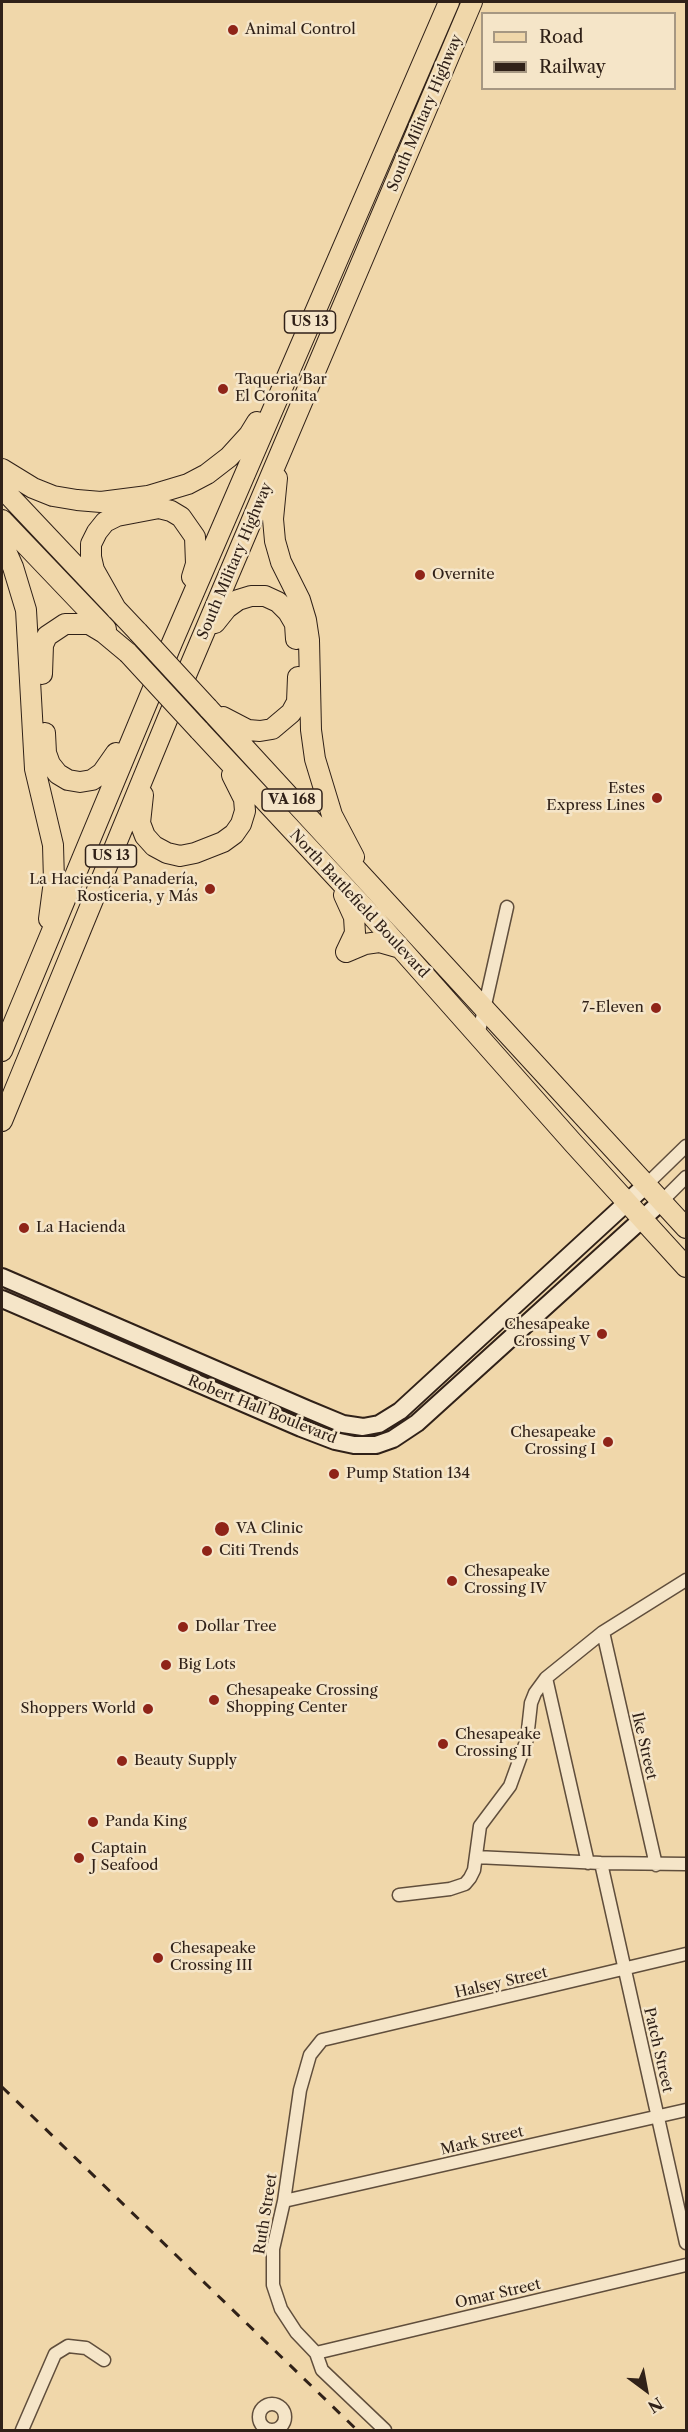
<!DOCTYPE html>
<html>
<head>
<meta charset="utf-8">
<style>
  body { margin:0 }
  #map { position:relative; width:688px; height:2432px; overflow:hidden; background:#f0d7aa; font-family:"Libre Caslon Text",serif }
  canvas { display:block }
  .frame { position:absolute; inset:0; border:3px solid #302118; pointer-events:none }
  .legend { position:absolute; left:481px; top:12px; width:195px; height:78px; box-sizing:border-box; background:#f5e5c8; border:2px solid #a69782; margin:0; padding:8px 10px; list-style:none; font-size:18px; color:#302118 }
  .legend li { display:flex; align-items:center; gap:12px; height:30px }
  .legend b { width:30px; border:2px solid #a69782 }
  .north { position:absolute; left:616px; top:2360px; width:60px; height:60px; -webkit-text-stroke:4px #f5e5c8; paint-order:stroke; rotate:148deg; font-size:16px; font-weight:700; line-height:24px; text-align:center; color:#302118 }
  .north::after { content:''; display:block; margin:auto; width:21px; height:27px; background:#302118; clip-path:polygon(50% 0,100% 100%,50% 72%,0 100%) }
</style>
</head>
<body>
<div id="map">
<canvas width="688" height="2432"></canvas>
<div class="frame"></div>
<ul class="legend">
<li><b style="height:8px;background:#f0d7aa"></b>Road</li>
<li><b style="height:8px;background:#302118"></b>Railway</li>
</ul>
<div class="north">N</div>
</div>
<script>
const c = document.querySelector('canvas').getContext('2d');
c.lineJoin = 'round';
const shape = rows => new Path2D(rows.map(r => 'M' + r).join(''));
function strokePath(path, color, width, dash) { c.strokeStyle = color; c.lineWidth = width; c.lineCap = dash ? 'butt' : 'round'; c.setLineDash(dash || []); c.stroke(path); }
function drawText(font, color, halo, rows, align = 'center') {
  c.font = font + ' "Libre Caslon Text",serif'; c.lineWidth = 5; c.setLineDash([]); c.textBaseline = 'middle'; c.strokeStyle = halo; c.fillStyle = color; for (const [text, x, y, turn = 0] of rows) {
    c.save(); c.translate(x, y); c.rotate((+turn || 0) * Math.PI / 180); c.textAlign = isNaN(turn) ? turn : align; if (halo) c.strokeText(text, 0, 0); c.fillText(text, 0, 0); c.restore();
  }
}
const street = shape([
  [478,1036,507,907],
  [647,1184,686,1146],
  [662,1201,686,1177],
  [603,1632,656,1865],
  [546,1678,588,1863],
  [476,1857,601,1863,686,1864],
  [601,1863,686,2243],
  [399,1895,450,1889,465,1884,470,1878,474,1870,480,1826,510,1786,527,1739,531,1703,535,1693,546,1678,603,1632,686,1580],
  [284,2201,686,2110],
  [316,2353,686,2265],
  '259 2417a13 13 0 1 1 26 0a13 13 0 1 1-26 0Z',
  [22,2430,55,2354,68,2346,86,2348,104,2360],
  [385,2430,322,2370,316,2353,296,2332,281,2309,273,2285,273,2249,284,2201,300,2090,310,2055,322,2040,686,1954]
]);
const secondary = shape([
  [2,1277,307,1409,343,1424,363,1427,379,1424,400,1411,647,1184],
  [2,1299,301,1428,335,1441,354,1445,376,1445,393,1439,417,1423,662,1201]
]);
const primary = shape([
  [2,469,33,488,53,496,77,500,101,502,148,496,188,484,207,474,229,457,249,435,257,422],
  [277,478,273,519,275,541,281,562,300,600,306,620,309,640,311,730,315,759,332,815,354,857],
  [2,488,138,632],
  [2,520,106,629],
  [2,542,13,567,26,610,35,769,53,845,54,881,49,919],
  [116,609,94,570,91,557,91,544,97,532,105,522,117,516,159,508,171,511,181,517,195,537,196,564,192,577],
  [215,623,227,608,238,600,251,596,265,596,278,602,288,612,295,624,296,639],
  [42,674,43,645,47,636,65,624,89,624,104,633,128,653],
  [208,708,686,1228],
  [223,717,248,730,260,731,272,729,291,713,297,702,298,677],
  [199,730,373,917,574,1144,686,1267],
  [45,733,46,753,50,764,58,774,68,780,80,782,92,780,102,773,116,753],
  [143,795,140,823,145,836,154,846,167,853,180,856,195,853,223,842,234,834,241,824,245,811,244,799,232,775],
  [344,895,354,917,355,933,346,952],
  [346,952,365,944,379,942,400,948],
  [2,1051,172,643,449,2],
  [2,1121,167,720,472,2]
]);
const rail = shape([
  [2,2087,357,2430]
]);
const primaryBridge = shape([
  [138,632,208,708],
  [128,653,199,730]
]);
const markers = [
  [233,30,6,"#8f2418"],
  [223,389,6,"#8f2418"],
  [420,575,6,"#8f2418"],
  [657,798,6,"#8f2418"],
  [210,889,6,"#8f2418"],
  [656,1008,6,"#8f2418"],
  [24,1228,6,"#8f2418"],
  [602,1334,6,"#8f2418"],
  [608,1442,6,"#8f2418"],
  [334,1474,6,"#8f2418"],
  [222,1529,8,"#8f2418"],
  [207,1551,6,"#8f2418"],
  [452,1581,6,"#8f2418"],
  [183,1627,6,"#8f2418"],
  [166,1665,6,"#8f2418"],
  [214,1700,6,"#8f2418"],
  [148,1709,6,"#8f2418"],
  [443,1744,6,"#8f2418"],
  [122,1761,6,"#8f2418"],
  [93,1822,6,"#8f2418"],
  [79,1858,6,"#8f2418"],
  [158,1958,6,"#8f2418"]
];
const shields = [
  [310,322,51],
  [292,800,60],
  [111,856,51]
];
const shieldNames = [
  ["US 13",310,322],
  ["VA 168",292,800],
  ["US 13",111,856]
];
const poiNames = [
  ["Animal Control",245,30],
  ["Taqueria Bar",235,380],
  ["El Coronita",235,397],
  ["Overnite",432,575],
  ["Estes",645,789,"right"],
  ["Express Lines",645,806,"right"],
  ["La Hacienda Panadería,",198,880,"right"],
  ["Rosticeria, y Más",198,897,"right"],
  ["7-Eleven",644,1008,"right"],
  ["La Hacienda",36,1228],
  ["Chesapeake",590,1325,"right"],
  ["Crossing V",590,1342,"right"],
  ["Chesapeake",596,1433,"right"],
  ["Crossing I",596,1450,"right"],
  ["Pump Station 134",346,1474],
  ["VA Clinic",236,1529],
  ["Citi Trends",219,1551],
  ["Chesapeake",464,1572],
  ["Crossing IV",464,1589],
  ["Dollar Tree",195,1627],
  ["Big Lots",178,1665],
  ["Chesapeake Crossing",226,1691],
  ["Shopping Center",226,1708],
  ["Shoppers World",136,1709,"right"],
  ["Chesapeake",455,1735],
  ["Crossing II",455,1752],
  ["Beauty Supply",134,1761],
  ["Panda King",105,1822],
  ["Captain",91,1849],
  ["J Seafood",91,1866],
  ["Chesapeake",170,1949],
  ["Crossing III",170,1966]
];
const streetNames = [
  ["South Military Highway",425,113,-67],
  ["South Military Highway",235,561,-67],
  ["North Battlefield Boulevard",359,904,47],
  ["Robert Hall Boulevard",262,1410,22],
  ["Ike Street",644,1746,77],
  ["Halsey Street",501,1983,-13],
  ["Patch Street",658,2050,77],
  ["Mark Street",482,2141,-13],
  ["Ruth Street",266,2214,-81],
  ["Omar Street",498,2294,-13]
];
strokePath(street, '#604e3c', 15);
strokePath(secondary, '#302118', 20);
strokePath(primary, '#302118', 22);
strokePath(street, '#f5e5c8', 12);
strokePath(secondary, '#f5e5c8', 16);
strokePath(primary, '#f0d7aa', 20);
strokePath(rail, '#302118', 3, [10, 10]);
strokePath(primaryBridge, '#302118', 22, []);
strokePath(primaryBridge, '#f0d7aa', 20);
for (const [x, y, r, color] of markers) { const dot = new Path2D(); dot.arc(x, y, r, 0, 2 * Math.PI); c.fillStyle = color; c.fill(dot); strokePath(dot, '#f5e5c8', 2); }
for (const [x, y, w] of shields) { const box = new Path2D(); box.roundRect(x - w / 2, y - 11, w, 22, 4.5); c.fillStyle = '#f5e5c8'; c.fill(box); strokePath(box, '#302118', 1.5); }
drawText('bold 14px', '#302118', null, shieldNames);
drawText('15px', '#302118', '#f5e5c8', poiNames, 'left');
drawText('15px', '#302118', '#f5e5c8', streetNames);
</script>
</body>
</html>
